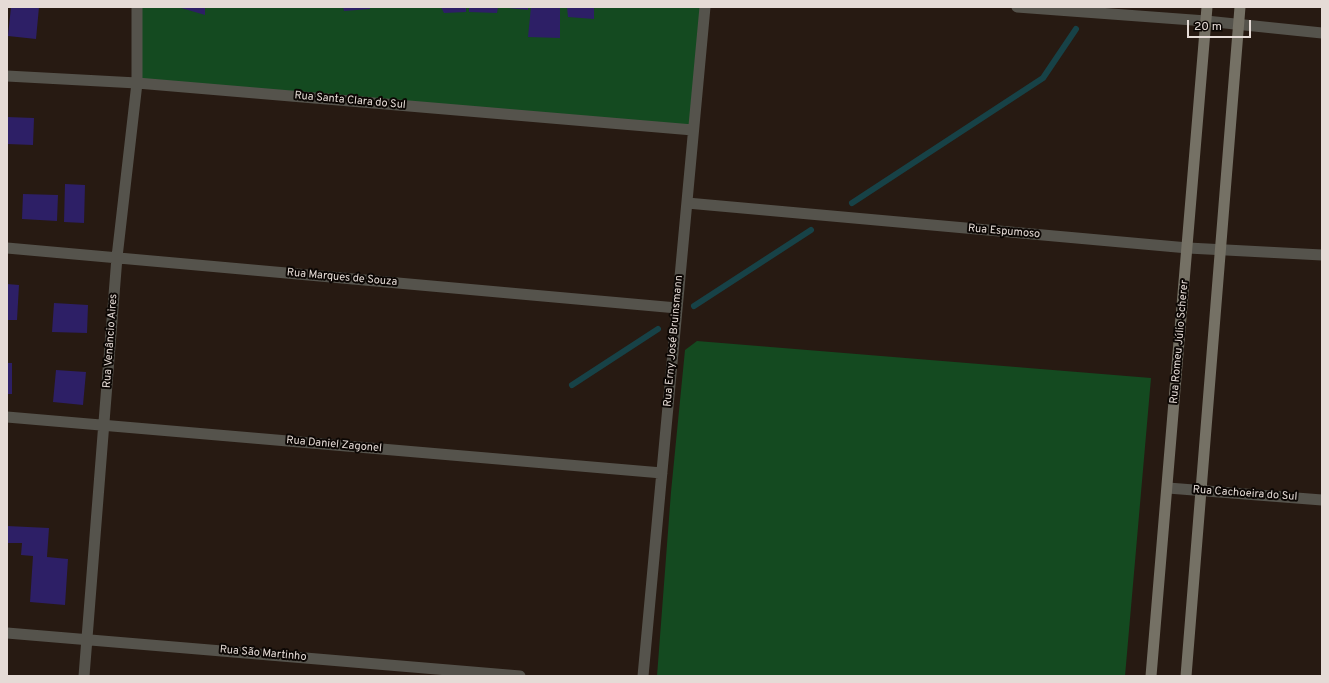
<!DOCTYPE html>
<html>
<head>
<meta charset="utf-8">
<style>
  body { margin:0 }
  #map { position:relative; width:1329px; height:683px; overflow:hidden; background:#271a12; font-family:Overpass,sans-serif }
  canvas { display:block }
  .frame { position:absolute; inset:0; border:8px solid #e5dbd6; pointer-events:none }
  .scale { position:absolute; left:1187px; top:20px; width:64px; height:18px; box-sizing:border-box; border:2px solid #e5dbd6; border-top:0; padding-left:5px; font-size:12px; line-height:14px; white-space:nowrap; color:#e5dbd6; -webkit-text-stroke:3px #0c0704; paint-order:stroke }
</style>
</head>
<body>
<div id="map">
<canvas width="1329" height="683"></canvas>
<div class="frame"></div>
<div class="scale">20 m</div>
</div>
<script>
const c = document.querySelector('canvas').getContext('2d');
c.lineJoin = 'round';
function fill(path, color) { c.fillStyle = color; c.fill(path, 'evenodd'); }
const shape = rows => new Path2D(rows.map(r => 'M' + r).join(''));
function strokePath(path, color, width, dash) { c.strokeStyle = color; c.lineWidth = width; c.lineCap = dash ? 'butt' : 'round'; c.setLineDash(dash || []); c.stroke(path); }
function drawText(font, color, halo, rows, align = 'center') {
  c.font = font + ' Overpass,sans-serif'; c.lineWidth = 4; c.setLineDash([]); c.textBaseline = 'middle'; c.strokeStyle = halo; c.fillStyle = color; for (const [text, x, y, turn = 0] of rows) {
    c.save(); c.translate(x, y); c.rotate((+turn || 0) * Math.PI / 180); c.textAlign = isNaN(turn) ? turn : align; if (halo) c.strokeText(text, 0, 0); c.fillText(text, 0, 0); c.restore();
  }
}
const green = shape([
  [137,7,705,7,693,130,137,83],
  [697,341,1151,378,1125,676,657,676,671,492,685,350]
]);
const stream = shape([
  [852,203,1043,78,1076,29],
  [694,306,811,230],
  [572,385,658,329]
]);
const building = shape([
  [11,7,39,7,36,39,8,36],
  [178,7,205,7,205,15],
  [343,7,370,7,370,9,344,11],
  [441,7,466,7,466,12,444,13],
  [469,7,498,7,497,13,469,12],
  [508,7,528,7,528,10,508,8],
  [531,7,560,7,560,38,528,37],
  [567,7,594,7,594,19,568,17],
  [7,117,34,118,33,145,7,144],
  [65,184,85,185,84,223,64,222],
  [23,194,58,195,57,221,22,219],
  [7,284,19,285,17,320,7,320],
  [54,303,88,305,87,333,52,332],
  [7,363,12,363,12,394,7,394],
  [56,370,86,372,83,405,53,402],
  [7,526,49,528,47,557,68,559,65,605,30,602,33,556,21,555,22,543,7,543]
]);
const minor = shape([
  [1017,7,1206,21,1322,33],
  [7,76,137,83,693,130],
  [687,203,1188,248,1322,255],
  [7,248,677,308],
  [7,417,662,473],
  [1168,488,1322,500],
  [7,633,520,676],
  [84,676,117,257,137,83,137,7],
  [643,676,705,7]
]);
const secondary = shape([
  [1151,676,1207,7],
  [1186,676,1240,7]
]);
const streetNames = [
  ["Rua Santa Clara do Sul",350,101,5],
  ["Rua Espumoso",1004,232,5],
  ["Rua Marques de Souza",342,278,5],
  ["Rua Venâncio Aires",111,341,-86],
  ["Rua Erny José Bruinsmann",674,341,-85],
  ["Rua Romeu Júlio Scherer",1180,342,-85],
  ["Rua Daniel Zagonel",334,445,5],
  ["Rua Cachoeira do Sul",1245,494,4],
  ["Rua São Martinho",263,654,5]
];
fill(green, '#144a20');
strokePath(stream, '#174247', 6);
fill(building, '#2d1f66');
strokePath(minor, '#55534c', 11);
strokePath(secondary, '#757165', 11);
drawText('11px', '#e5dbd6', '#0c0704', streetNames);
</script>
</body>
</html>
